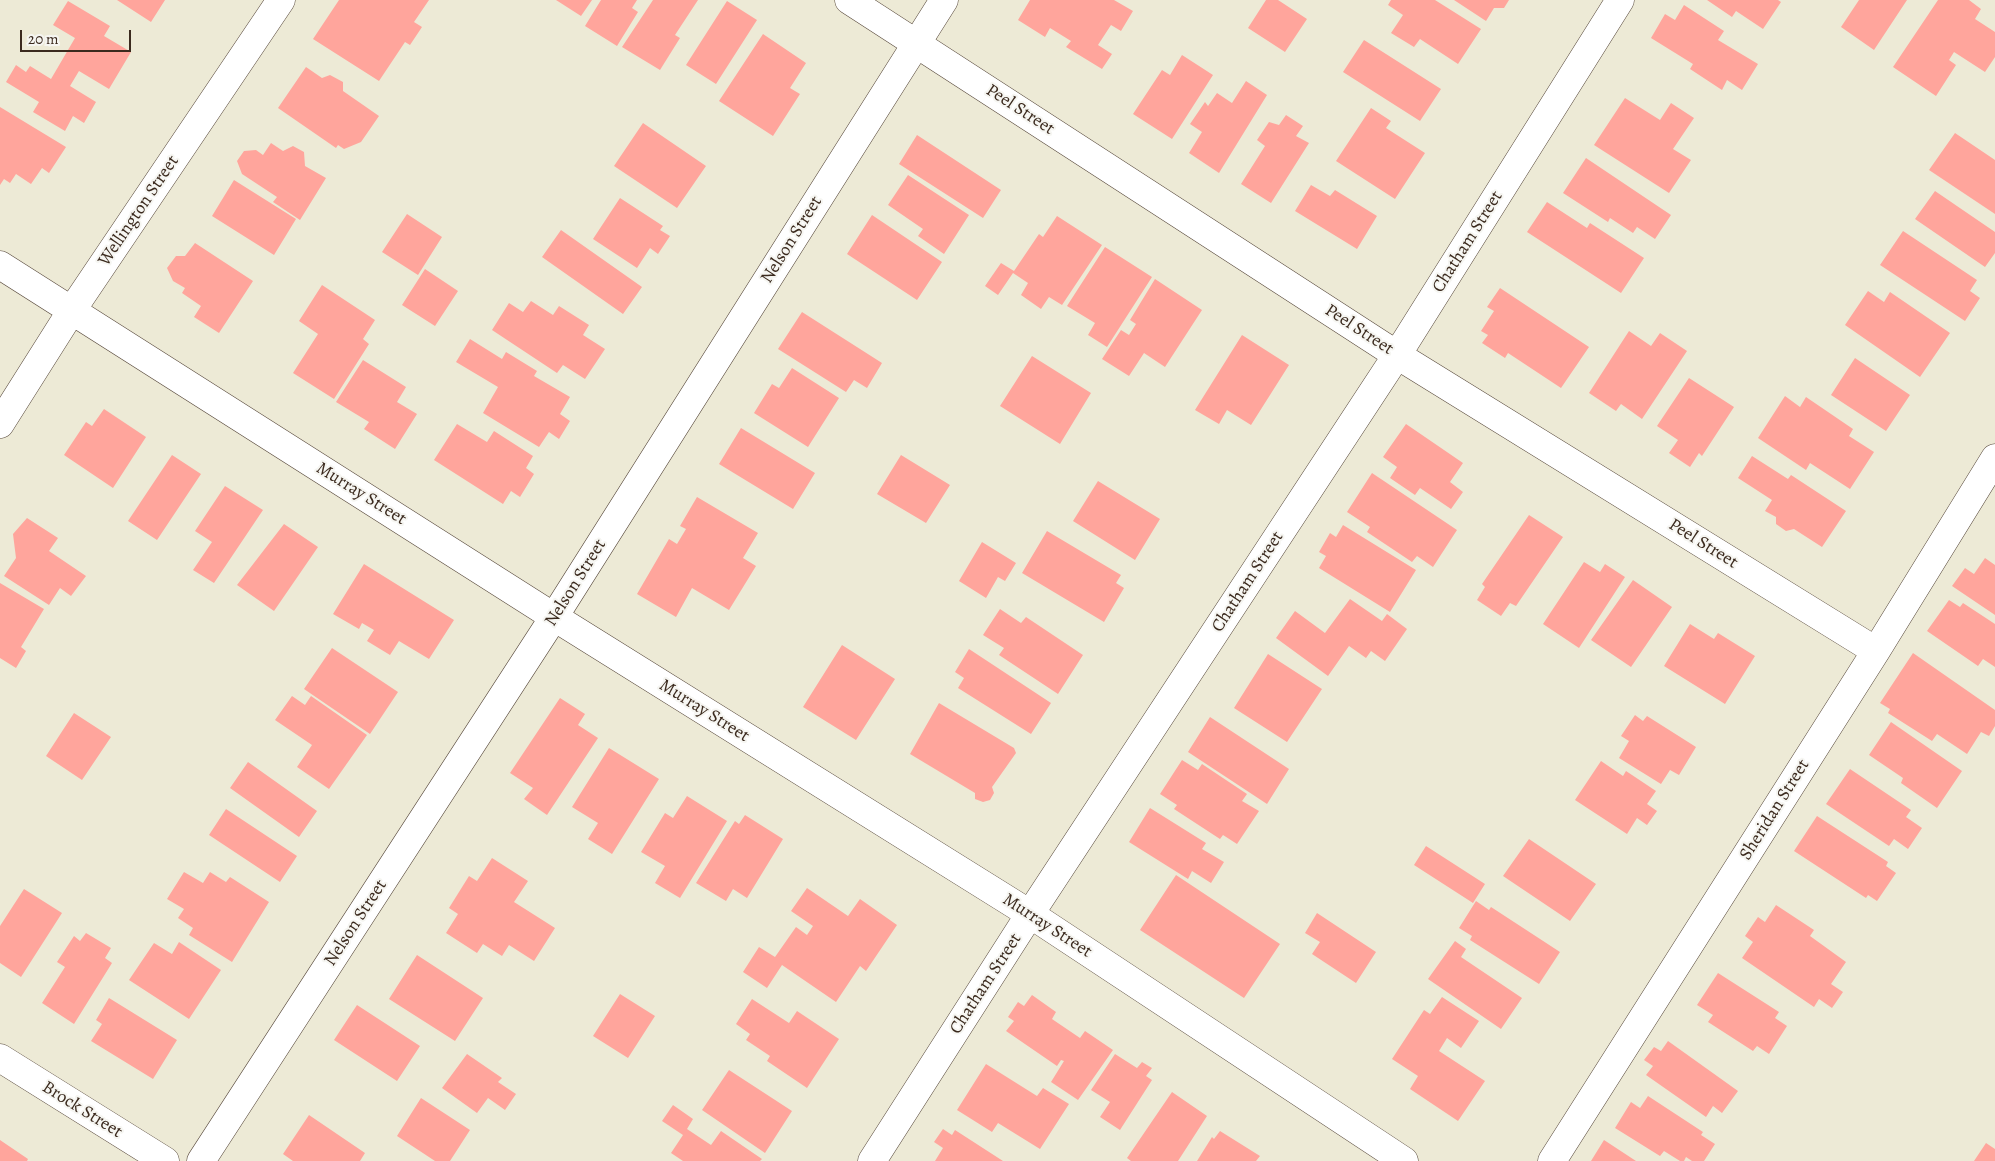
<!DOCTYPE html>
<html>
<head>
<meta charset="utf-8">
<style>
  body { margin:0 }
  #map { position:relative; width:1995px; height:1161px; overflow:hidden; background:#edead6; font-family:Alegreya,serif }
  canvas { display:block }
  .scale { position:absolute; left:20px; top:30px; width:111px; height:22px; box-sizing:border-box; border:2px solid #3b2a1e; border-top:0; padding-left:6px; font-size:15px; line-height:18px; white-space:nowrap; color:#3b2a1e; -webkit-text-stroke:4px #f6f6f2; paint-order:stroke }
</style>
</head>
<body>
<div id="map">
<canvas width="1995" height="1161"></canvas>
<div class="scale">20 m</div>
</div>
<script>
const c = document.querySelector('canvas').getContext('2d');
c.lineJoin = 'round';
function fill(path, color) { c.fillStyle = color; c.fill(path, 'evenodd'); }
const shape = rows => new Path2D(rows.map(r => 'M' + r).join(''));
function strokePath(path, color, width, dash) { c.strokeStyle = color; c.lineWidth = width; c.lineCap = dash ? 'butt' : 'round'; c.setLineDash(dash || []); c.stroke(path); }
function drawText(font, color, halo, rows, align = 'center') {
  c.font = font + ' Alegreya,serif'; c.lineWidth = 4; c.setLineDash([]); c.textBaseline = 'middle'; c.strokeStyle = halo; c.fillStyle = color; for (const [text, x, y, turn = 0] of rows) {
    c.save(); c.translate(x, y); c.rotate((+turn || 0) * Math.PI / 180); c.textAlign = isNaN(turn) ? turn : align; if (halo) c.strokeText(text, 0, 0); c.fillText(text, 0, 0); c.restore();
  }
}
const building = shape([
  [117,0,165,0,151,22],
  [339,0,429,0,414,22,422,27,410,45,405,42,379,81,313,39],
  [556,0,592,0,581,16],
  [601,0,637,0,632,8,638,12,617,46,585,26],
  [653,0,698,0,675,35,680,38,660,70,622,47],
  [1030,0,1114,0,1133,11,1121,31,1111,25,1098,45,1112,54,1102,69,1066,47,1071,41,1050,28,1045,37,1018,20],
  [1266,0,1278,0,1307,19,1285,52,1248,28],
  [1391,0,1435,0,1481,29,1458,64,1420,39,1414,47,1391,33,1403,15,1388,5],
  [1454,0,1509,0,1504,8,1494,8,1486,21],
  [1707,0,1778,0,1781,2,1763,29,1736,11,1732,17],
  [1859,0,1907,0,1874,50,1841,27],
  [1938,0,1969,0,1981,9,1975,19,1995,32,1995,57,1985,72,1954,52,1949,60,1956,65,1936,96,1893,67],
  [68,1,110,26,104,36,131,52,109,89,79,71,70,86,96,102,84,123,73,116,65,131,33,112,39,102,6,82,16,65,26,72,30,66,51,79,75,38,53,25],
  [727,1,757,20,716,84,686,65],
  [1684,5,1724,31,1718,40,1758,64,1742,90,1727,80,1722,90,1690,69,1693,64,1651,38,1665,14,1675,20],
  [763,34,806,63,790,88,800,94,773,136,719,101],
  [1364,40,1441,89,1420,121,1343,72],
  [1182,55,1213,75,1172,139,1133,114,1162,70,1170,75],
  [306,67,322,78,330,75,343,82,343,91,379,116,361,142,344,149,338,145,336,148,278,108],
  [1246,81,1267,95,1219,173,1189,153,1202,132,1190,124,1205,102,1208,106,1217,93,1232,103],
  [1625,98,1660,120,1671,103,1694,118,1673,149,1691,160,1669,193,1594,145],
  [0,107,66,147,49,173,42,168,31,184,16,174,10,183,4,179,0,185],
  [1371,108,1391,121,1386,128,1425,153,1395,199,1336,161],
  [1286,115,1303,126,1296,136,1309,143,1271,203,1241,184,1265,146,1257,140,1269,122,1279,125],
  [643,123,706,166,677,208,614,166],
  [1955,133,1995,160,1995,214,1929,170],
  [917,135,1001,190,983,218,899,164],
  [271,143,283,151,293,146,304,152,305,166,326,178,300,220,273,202,277,197,242,174,237,161,244,151,256,150,263,155],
  [1586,158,1671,215,1655,239,1637,227,1633,233,1610,218,1608,222,1563,193],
  [908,175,969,215,944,254,918,236,923,229,888,205],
  [234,180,296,219,274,255,212,216],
  [1311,185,1330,196,1335,190,1377,216,1357,249,1295,211],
  [1935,191,1995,232,1995,253,1985,267,1915,219],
  [620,198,663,226,660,230,670,236,658,254,650,248,637,268,593,239],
  [1547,202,1587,228,1590,223,1644,258,1621,293,1527,232],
  [407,214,442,237,418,275,382,252],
  [872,215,942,262,917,300,847,254],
  [1057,216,1102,245,1062,305,1049,297,1041,309,1021,295,1028,283,1013,273,998,295,985,286,1001,263,1014,271,1039,234,1043,237],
  [561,230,642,287,623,314,542,257],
  [1903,231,1977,280,1970,291,1980,298,1965,321,1880,265],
  [195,243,253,281,219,333,194,317,201,306,182,293,185,288,173,281,167,268,176,256,185,256],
  [1105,247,1152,277,1107,347,1088,335,1095,323,1067,306],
  [425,269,458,291,435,326,402,305],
  [1155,279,1202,310,1165,367,1144,353,1129,376,1102,359,1121,330,1129,335,1136,324,1130,320],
  [322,285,375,320,363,339,369,344,334,399,293,373,318,334,299,321],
  [1500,288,1589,347,1561,388,1508,353,1505,358,1482,343,1488,335,1481,331,1494,311,1487,307],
  [1868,291,1884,302,1890,292,1950,333,1920,377,1845,325],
  [531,301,553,315,559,306,589,325,583,335,605,349,585,379,563,365,557,373,492,330,509,303,523,312],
  [802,312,882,363,867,388,854,380,846,392,778,349],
  [1629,331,1651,346,1660,333,1687,351,1642,419,1621,404,1616,411,1589,393],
  [1242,335,1289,365,1251,425,1227,410,1219,424,1195,410],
  [470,339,502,359,506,352,537,371,534,376,570,397,560,414,570,421,559,439,549,432,539,447,483,413,498,387,456,362],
  [1032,356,1091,393,1060,444,1000,406],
  [1855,358,1910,395,1886,431,1831,395],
  [363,360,406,387,397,402,417,414,395,449,364,429,369,422,336,402],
  [792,368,839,398,808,447,754,413,772,384,779,388],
  [1689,378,1734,407,1702,456,1699,453,1690,467,1669,453,1678,440,1657,426],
  [1785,396,1800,407,1806,397,1853,429,1849,436,1874,452,1850,489,1810,463,1806,470,1758,438],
  [104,409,146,437,113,488,64,455,86,422,92,426],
  [457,424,487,442,494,431,533,456,526,468,534,474,520,497,511,491,503,504,434,460],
  [1406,424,1463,463,1450,482,1463,492,1451,509,1420,488,1415,495,1390,478,1397,467,1383,457],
  [741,428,815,473,793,509,719,464],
  [172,455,201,474,157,540,128,521],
  [901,455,950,485,926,523,877,494],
  [1752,456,1788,479,1791,475,1846,511,1822,547,1794,529,1786,531,1776,524,1776,517,1765,511,1772,500,1738,478],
  [1372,473,1457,530,1433,567,1417,556,1412,562,1367,532,1370,527,1347,512],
  [1098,481,1160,519,1135,560,1073,521],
  [225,486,263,510,214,583,193,570,212,542,195,531],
  [697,497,758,533,743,558,756,566,729,610,692,588,676,617,637,594,669,539,677,544,686,529,680,526],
  [1529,515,1563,537,1516,606,1510,603,1501,616,1477,600,1485,587,1482,584],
  [27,518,58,538,49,551,86,576,71,596,60,588,49,605,4,576,16,558,13,534],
  [284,524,318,547,274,611,237,585],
  [1343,525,1416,570,1390,612,1319,568,1326,556,1319,552,1330,533,1336,537],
  [1047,531,1121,575,1116,583,1124,588,1104,622,1022,573],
  [982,542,1016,563,1005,581,998,577,986,598,959,581],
  [1985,558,1995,565,1995,615,1952,586,1965,568,1974,574],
  [1584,562,1600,572,1605,564,1625,577,1579,648,1543,624],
  [364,564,454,620,429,659,399,641,390,655,367,641,374,630,362,623,359,629,333,614],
  [1633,580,1672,607,1631,667,1591,640],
  [0,583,44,609,21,647,26,651,16,668,0,658],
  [1350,599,1382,621,1387,614,1407,629,1385,661,1371,651,1366,658,1349,646,1328,676,1276,638,1295,611,1325,633],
  [1949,600,1960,607,1963,603,1995,624,1995,667,1983,659,1978,666,1927,631],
  [1000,609,1021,623,1026,617,1083,655,1058,694,999,655,1004,648,983,635],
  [1690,624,1714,639,1718,633,1755,656,1725,704,1664,666],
  [842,645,895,679,856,740,803,707],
  [332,648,398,692,370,734,304,689],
  [969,649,1051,703,1031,734,958,688,964,678,955,672],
  [1913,653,1995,710,1995,726,1989,736,1981,732,1967,754,1937,734,1932,741,1888,713,1890,709,1880,703],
  [1268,654,1322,689,1287,742,1234,708],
  [292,696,305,705,311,696,367,735,329,789,297,767,312,745,275,720],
  [560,698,585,714,578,725,598,738,547,815,524,799,533,788,510,773],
  [939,703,1014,748,1016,753,992,787,994,793,990,800,983,802,975,799,975,793,910,754],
  [74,713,111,737,82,780,46,756],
  [1635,715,1643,721,1647,716,1696,747,1679,775,1670,770,1661,784,1619,758,1629,741,1621,736],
  [1210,717,1289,769,1267,804,1188,752],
  [1891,722,1962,771,1937,808,1901,783,1903,778,1869,755],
  [609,748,659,779,612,854,588,839,598,823,572,807],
  [1182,760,1198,770,1202,764,1247,794,1242,801,1259,811,1237,844,1223,835,1220,839,1174,809,1177,805,1160,794],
  [1601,761,1623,776,1626,771,1656,791,1647,804,1657,811,1647,825,1637,818,1627,834,1575,800],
  [248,762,317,811,299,837,230,788],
  [1850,769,1911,810,1906,817,1922,828,1908,849,1894,839,1889,846,1826,804],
  [687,796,727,821,680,898,655,883,665,866,641,852,665,813,673,818],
  [1150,808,1206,843,1202,849,1224,862,1211,883,1192,871,1188,879,1129,842],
  [226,809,297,856,280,882,209,835],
  [745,815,783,839,747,898,733,889,726,901,696,883,735,821,739,824],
  [1817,816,1888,862,1886,866,1896,873,1877,901,1868,895,1866,898,1794,851],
  [1529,839,1596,884,1570,921,1503,876],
  [1426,846,1485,884,1473,903,1414,865],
  [492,858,528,881,514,902,555,928,534,961,509,945,502,956,483,944,477,953,446,933,458,914,449,908,469,876,477,881],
  [184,872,203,883,210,872,226,882,230,877,269,902,232,962,189,935,193,928,178,918,184,909,167,899],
  [1176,875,1280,944,1244,998,1140,930],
  [807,888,848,916,860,899,897,925,866,971,860,966,836,1002,782,965,767,988,743,972,759,947,775,957,796,927,807,935,813,926,791,911],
  [24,889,62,913,21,977,0,963,0,926],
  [1476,901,1489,910,1491,907,1560,952,1539,984,1470,940,1472,936,1459,928],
  [1776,905,1814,930,1810,936,1846,962,1831,984,1843,992,1832,1008,1819,999,1814,1007,1742,958,1753,942,1745,936,1758,917,1765,922],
  [1317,913,1376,952,1356,983,1312,954,1320,942,1305,933],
  [86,933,111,948,105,958,112,963,74,1024,42,1003,65,967,57,962,74,936,80,941],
  [1455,941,1466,949,1461,957,1522,998,1501,1029,1428,979],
  [179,942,221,970,189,1019,129,980,154,943,172,954],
  [417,955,483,998,455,1041,389,999],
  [1718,973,1779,1012,1775,1018,1787,1026,1769,1054,1757,1046,1753,1051,1708,1022,1713,1015,1697,1005],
  [620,994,655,1016,628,1058,593,1036],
  [1032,995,1056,1012,1052,1019,1080,1038,1085,1031,1113,1050,1078,1100,1051,1082,1064,1061,1061,1060,1057,1066,1006,1031,1014,1021,1008,1017,1018,1002,1024,1006],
  [1442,997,1479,1021,1461,1048,1447,1038,1439,1051,1485,1081,1458,1121,1410,1089,1418,1076,1392,1059,1424,1010,1430,1014],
  [109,998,177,1040,153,1079,91,1041,102,1024,96,1020],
  [752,999,789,1023,797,1011,839,1039,807,1088,767,1061,770,1056,746,1040,750,1034,736,1024],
  [357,1005,420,1046,397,1081,334,1040],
  [1668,1041,1738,1091,1722,1113,1713,1106,1706,1117,1646,1075,1653,1066,1644,1060,1654,1047,1661,1051],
  [467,1054,502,1078,498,1082,516,1094,505,1110,488,1098,477,1113,442,1088],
  [1115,1054,1137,1068,1142,1062,1152,1068,1146,1076,1152,1080,1120,1130,1100,1117,1110,1102,1091,1090],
  [986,1064,1037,1096,1043,1088,1069,1104,1040,1149,998,1123,992,1132,957,1110],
  [729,1070,792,1111,765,1153,702,1110],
  [1172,1092,1207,1116,1178,1161,1131,1161,1127,1158],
  [1648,1096,1703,1132,1701,1135,1715,1144,1704,1161,1692,1161,1686,1157,1684,1161,1680,1161,1664,1151,1660,1156,1615,1128,1631,1102,1640,1108],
  [421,1098,470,1130,450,1161,435,1161,397,1136],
  [673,1105,693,1119,687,1129,711,1145,721,1131,762,1159,760,1161,683,1161,671,1153,683,1135,662,1121],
  [309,1115,365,1153,360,1161,293,1161,283,1154],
  [943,1129,952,1135,955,1130,1003,1161,935,1161,943,1148,934,1142],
  [1220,1131,1260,1156,1256,1161,1197,1161,1212,1137,1214,1139],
  [0,1140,28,1159,27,1161,0,1161],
  [1604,1140,1636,1161,1591,1161],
  [1986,1143,1995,1149,1995,1161,1974,1161]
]);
const minor = shape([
  [849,0,1397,355,1876,651],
  [0,265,554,617,1030,914,1404,1161],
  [0,424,72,310,281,0],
  [0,1058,165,1161],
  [201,1161,554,617,944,0],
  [872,1161,1030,914,1397,355,1620,0],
  [1552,1161,1876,651,1995,458]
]);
const streetNames = [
  ["Peel Street",1020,110,33],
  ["Wellington Street",139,211,-56],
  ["Nelson Street",792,240,-58],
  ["Chatham Street",1468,242,-58],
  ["Peel Street",1359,330,33],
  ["Murray Street",361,494,32],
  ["Peel Street",1703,544,32],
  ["Chatham Street",1248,582,-57],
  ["Nelson Street",576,583,-58],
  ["Murray Street",704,711,32],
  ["Sheridan Street",1775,810,-58],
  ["Nelson Street",356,923,-57],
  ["Murray Street",1047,926,33],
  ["Chatham Street",986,984,-57],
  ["Brock Street",82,1110,32]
];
fill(building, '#ffa59c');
strokePath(minor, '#56473a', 29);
strokePath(minor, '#fff', 28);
drawText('18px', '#3b2a1e', '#f6f6f2', streetNames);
</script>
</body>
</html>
